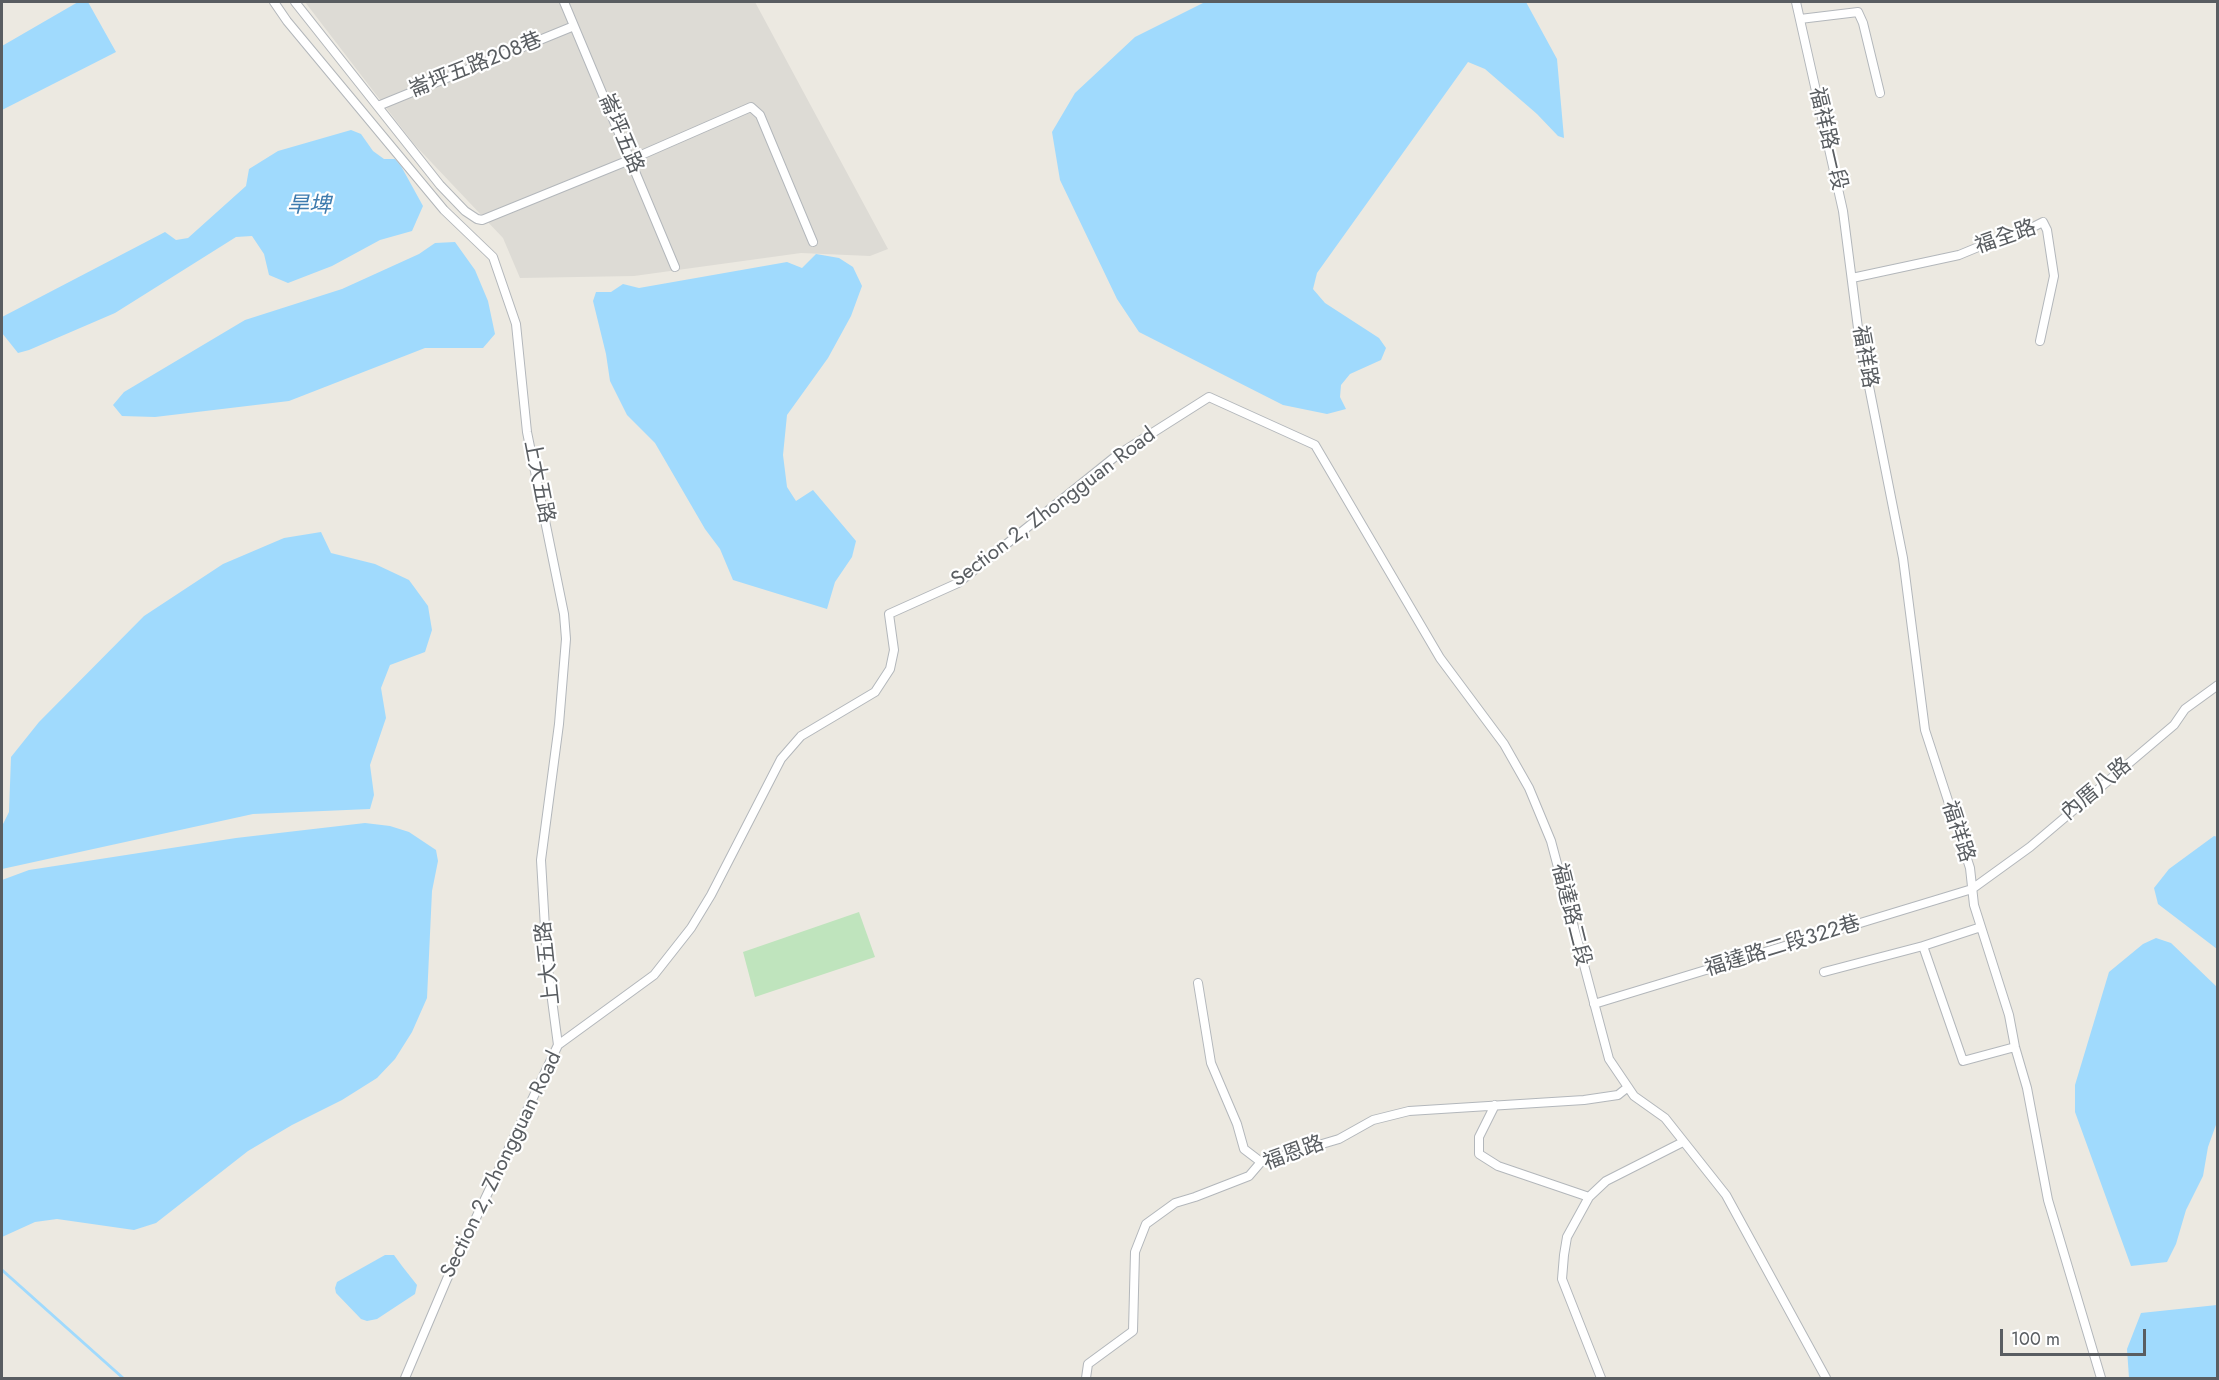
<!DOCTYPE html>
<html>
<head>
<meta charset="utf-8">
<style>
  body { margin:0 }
  #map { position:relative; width:2219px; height:1380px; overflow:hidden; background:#ece9e1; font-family:Jost,sans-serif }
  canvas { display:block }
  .frame { position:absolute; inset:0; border:3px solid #595d61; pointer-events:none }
  .scale { position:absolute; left:2000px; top:1329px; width:146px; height:27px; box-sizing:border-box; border:3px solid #595d61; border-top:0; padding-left:8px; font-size:18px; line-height:21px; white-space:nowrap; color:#595d61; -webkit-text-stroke:4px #fff; paint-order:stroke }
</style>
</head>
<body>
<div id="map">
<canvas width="2219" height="1380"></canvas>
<div class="frame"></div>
<div class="scale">100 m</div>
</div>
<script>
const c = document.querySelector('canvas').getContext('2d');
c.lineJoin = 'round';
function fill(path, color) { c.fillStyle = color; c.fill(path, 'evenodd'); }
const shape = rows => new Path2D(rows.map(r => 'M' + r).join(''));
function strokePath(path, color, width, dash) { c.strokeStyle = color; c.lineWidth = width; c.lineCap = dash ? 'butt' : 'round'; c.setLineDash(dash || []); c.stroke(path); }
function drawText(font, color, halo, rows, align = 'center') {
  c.font = font + ' Jost,"Noto Sans TC",sans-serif'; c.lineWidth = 4.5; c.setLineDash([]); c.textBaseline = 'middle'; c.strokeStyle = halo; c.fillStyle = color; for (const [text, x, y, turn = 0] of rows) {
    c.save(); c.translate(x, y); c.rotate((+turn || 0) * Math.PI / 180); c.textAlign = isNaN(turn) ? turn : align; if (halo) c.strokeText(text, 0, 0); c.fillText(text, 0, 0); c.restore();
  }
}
const industrial = shape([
  [305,2,755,2,888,249,870,256,801,253,634,276,520,278,503,238,414,144]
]);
const green = shape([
  [859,912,875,957,755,997,743,952]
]);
const water = shape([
  [78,2,88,2,116,52,2,110,2,46],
  [1205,2,1526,2,1557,59,1564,138,1558,136,1537,114,1485,69,1468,62,1317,273,1313,289,1325,303,1379,338,1386,348,1381,360,1350,374,1341,385,1340,397,1346,409,1327,414,1283,405,1139,332,1117,299,1060,180,1052,132,1075,93,1135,37],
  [351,130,361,134,373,151,384,159,395,159,401,166,423,206,412,231,380,240,332,266,288,283,269,275,264,254,252,236,236,237,115,313,29,350,18,353,2,333,2,317,165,232,176,240,188,238,246,186,249,169,278,151],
  [455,242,475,270,488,301,495,334,483,348,425,348,289,401,155,417,122,416,113,405,124,392,245,320,342,289,419,254,435,243],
  [816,254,839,258,853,267,862,286,851,316,828,358,787,415,783,455,787,487,796,501,813,490,856,541,852,557,835,582,827,609,733,580,720,549,705,529,655,443,627,415,610,381,606,354,593,301,596,292,611,292,623,284,639,288,787,262,802,268],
  [321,532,331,553,375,564,409,580,428,606,432,630,425,652,390,665,381,688,386,718,370,765,374,795,370,809,253,814,2,869,2,826,9,812,11,757,39,722,144,616,223,564,284,538],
  [365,823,390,826,409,832,436,850,438,861,432,891,427,998,412,1032,395,1059,377,1078,342,1100,292,1125,248,1151,156,1223,134,1230,57,1219,35,1222,2,1237,2,880,29,870,236,838],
  [2214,836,2218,837,2217,949,2158,904,2154,888,2169,869],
  [2156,938,2171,943,2217,987,2217,1122,2208,1147,2203,1176,2186,1210,2176,1244,2167,1262,2131,1266,2075,1112,2075,1085,2109,972,2143,944],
  [385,1255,394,1255,402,1266,417,1285,415,1294,377,1319,367,1321,361,1319,336,1293,335,1288,337,1282],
  [2217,1305,2217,1378,2129,1378,2127,1349,2141,1313]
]);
const stream = shape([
  [2,1270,123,1378]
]);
const street = shape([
  [274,2,287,21,444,210,493,257,516,324,527,432,564,614,566,639,559,724,541,860,547,962,558,1045],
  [295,2,440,185,465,211,477,219,482,220,632,159,751,107,760,115,813,242],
  [564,2,675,267],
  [1796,2,1843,211,1859,336,1903,558,1925,730,1970,868,1974,905,2009,1015,2015,1047,2027,1088,2048,1200,2101,1378],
  [1800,19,1858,12,1863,23,1880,93],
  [378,106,574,26],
  [1852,278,1959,255,1988,243,2007,240,2043,222,2047,230,2054,276,2040,341],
  [1923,946,1963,1061,2015,1047],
  [1824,972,1923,946,1981,927],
  [1198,983,1211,1063,1237,1124,1244,1149,1261,1162],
  [1594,1004,1972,889,2030,847,2174,725,2185,709,2218,685],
  [1495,1105,1479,1137,1479,1154,1498,1166,1589,1197],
  [405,1378,447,1279,558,1045,654,975,691,928,711,895,781,759,801,736,875,692,890,669,894,650,889,614,958,583,1116,456,1209,397,1315,445,1440,658,1504,744,1529,788,1551,841,1609,1059,1634,1096,1665,1118,1726,1195,1826,1378],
  [1086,1378,1088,1364,1133,1331,1135,1252,1146,1224,1175,1203,1195,1197,1249,1176,1261,1162,1339,1139,1373,1120,1409,1111,1584,1100,1618,1095,1628,1087],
  [1601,1378,1562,1279,1564,1255,1567,1237,1589,1197,1606,1181,1683,1142]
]);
const streetNames = [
  ["崙坪五路208巷",476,66,-22],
  ["崙坪五路",620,134,67],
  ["福祥路一段",1827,139,77],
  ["福全路",2006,238,-19],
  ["福祥路",1864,357,80],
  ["上大五路",538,482,79],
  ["Section 2, Zhongguan Road",1054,508,-37],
  ["內厝八路",2097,790,-40],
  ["福祥路",1957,832,72],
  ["福達路二段",1570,915,76],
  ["福達路二段322巷",1783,947,-17],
  ["上大五路",549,963,-96],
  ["福恩路",1294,1154,-20],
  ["Section 2, Zhongguan Road",502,1165,-64]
];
const waterNames = [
  ["旱埤",309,207]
];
fill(industrial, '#dddbd5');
fill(green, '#bfe4bd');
fill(water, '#a0dafd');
strokePath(stream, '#a0dafd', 3);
strokePath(street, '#b3b7bb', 10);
strokePath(street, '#fff', 8);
drawText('21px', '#595d61', '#fff', streetNames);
drawText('italic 22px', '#3e7bae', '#fff', waterNames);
</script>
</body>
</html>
